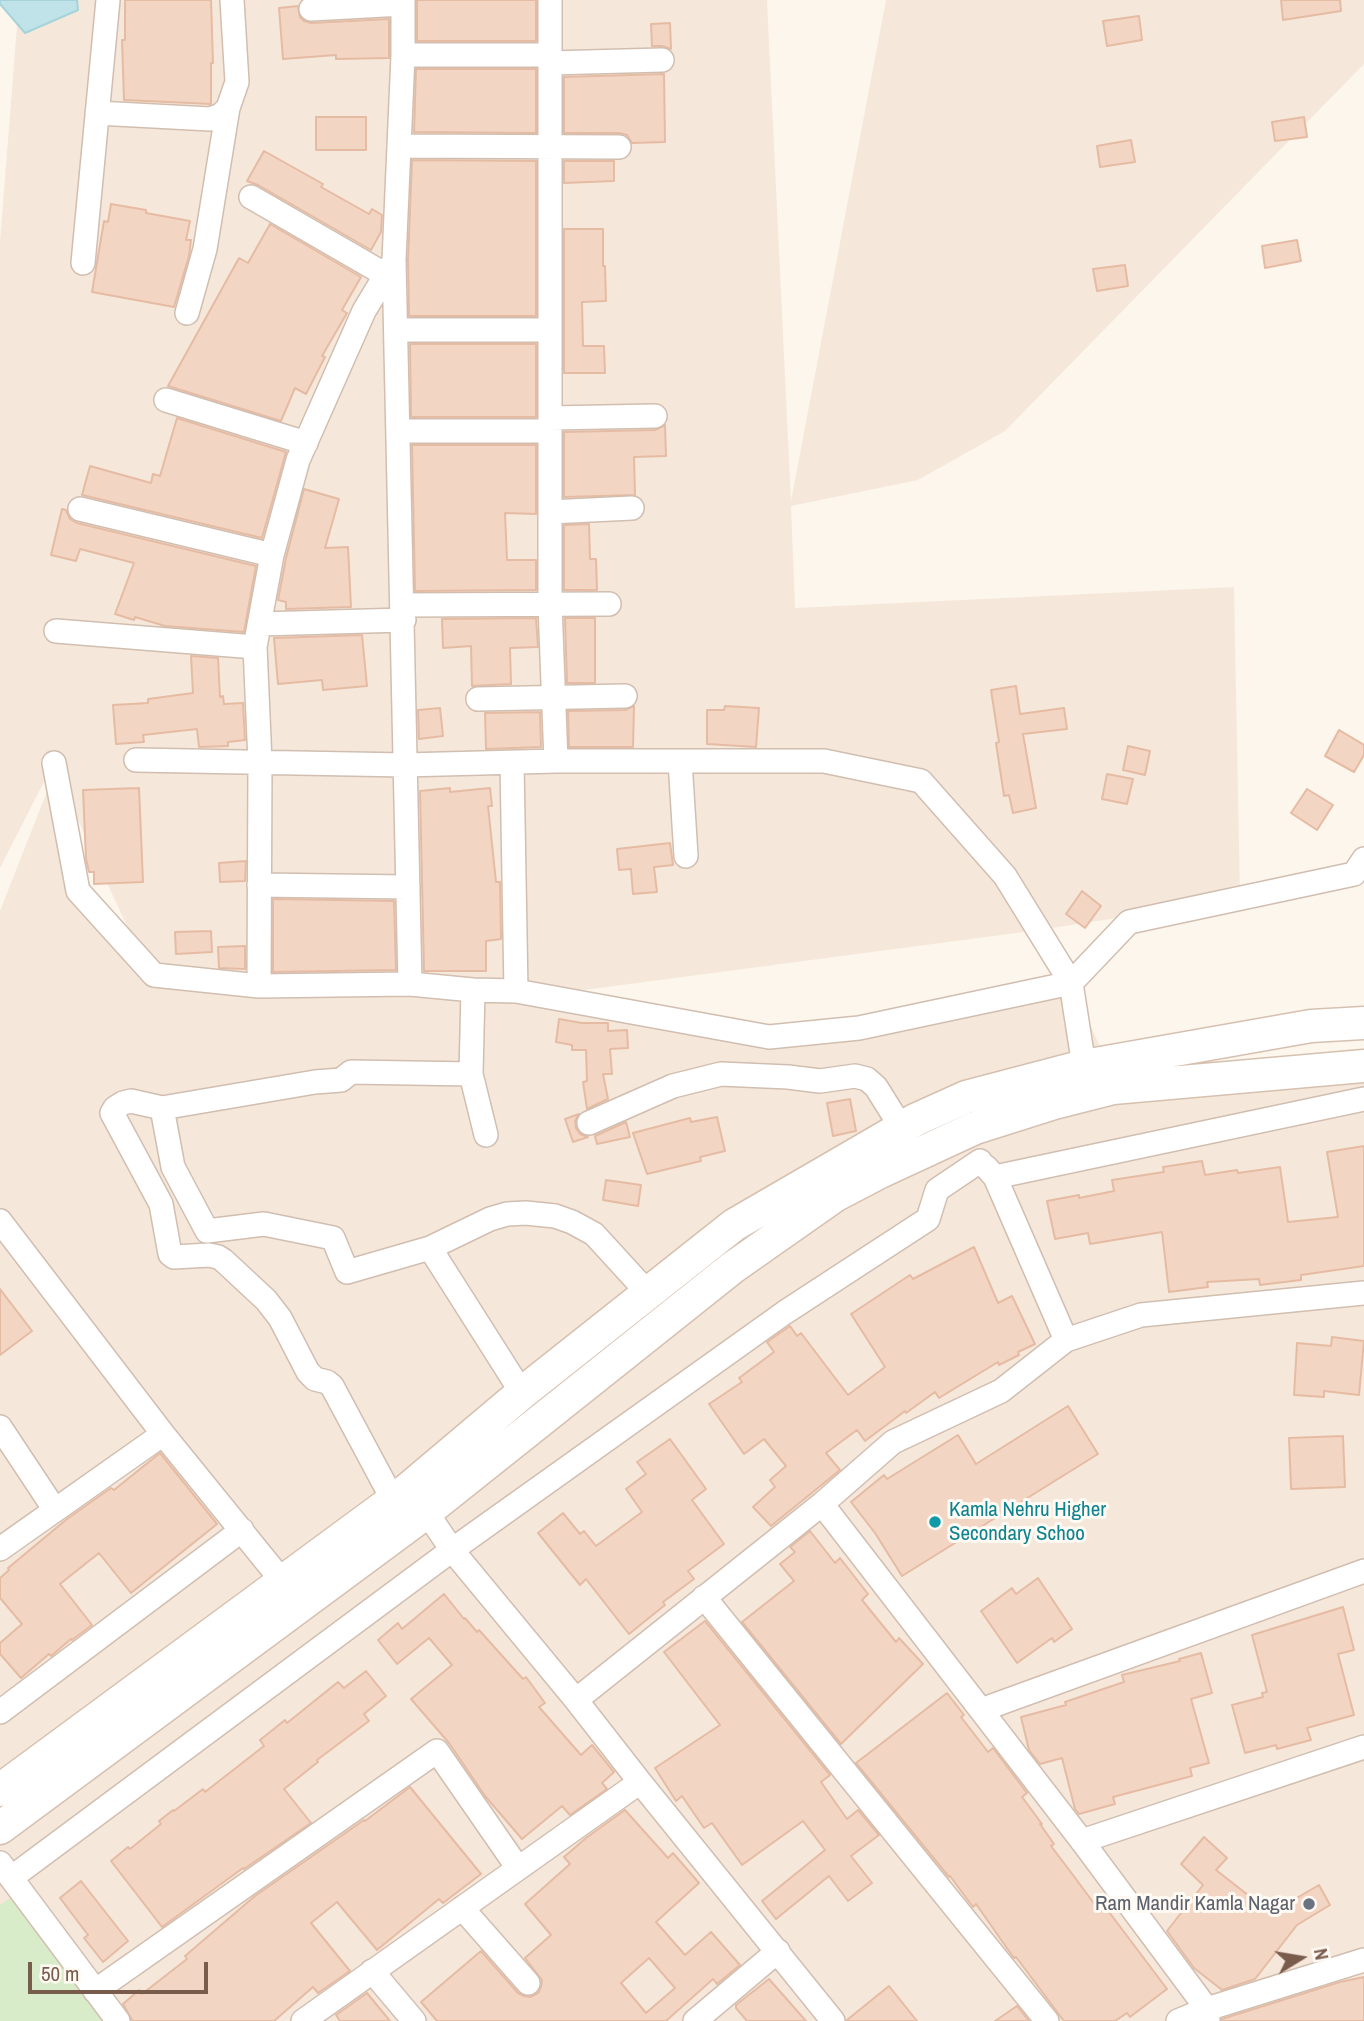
<!DOCTYPE html>
<html>
<head>
<meta charset="utf-8">
<style>
  body { margin:0 }
  #map { position:relative; width:1364px; height:2021px; overflow:hidden; background:#fdf6ec; font-family:"Archivo Narrow",sans-serif }
  canvas { display:block }
  .north { position:absolute; left:1266px; top:1923px; width:70px; height:70px; -webkit-text-stroke:5px #fffaf3; paint-order:stroke; rotate:79deg; font-size:19px; font-weight:700; line-height:28px; text-align:center; color:#7a5c4d }
  .north::after { content:''; display:block; margin:auto; width:24px; height:32px; background:#7a5c4d; clip-path:polygon(50% 0,100% 100%,50% 72%,0 100%) }
  .scale { position:absolute; left:28px; top:1962px; width:180px; height:32px; box-sizing:border-box; border:4px solid #7a5c4d; border-top:0; padding-left:9px; font-size:21px; line-height:24px; white-space:nowrap; color:#7a5c4d; -webkit-text-stroke:5px #fffaf3; paint-order:stroke }
</style>
</head>
<body>
<div id="map">
<canvas width="1364" height="2021"></canvas>
<div class="north">N</div>
<div class="scale">50 m</div>
</div>
<script>
const c = document.querySelector('canvas').getContext('2d');
c.lineJoin = 'round';
function fill(path, color) { c.fillStyle = color; c.fill(path, 'evenodd'); }
const shape = rows => new Path2D(rows.map(r => 'M' + r).join(''));
function strokePath(path, color, width, dash) { c.strokeStyle = color; c.lineWidth = width; c.lineCap = dash ? 'butt' : 'round'; c.setLineDash(dash || []); c.stroke(path); }
function drawText(font, color, halo, rows, align = 'center') {
  c.font = font + ' "Archivo Narrow",sans-serif'; c.lineWidth = 6; c.setLineDash([]); c.textBaseline = 'middle'; c.strokeStyle = halo; c.fillStyle = color; for (const [text, x, y, turn = 0] of rows) {
    c.save(); c.translate(x, y); c.rotate((+turn || 0) * Math.PI / 180); c.textAlign = isNaN(turn) ? turn : align; if (halo) c.strokeText(text, 0, 0); c.fillText(text, 0, 0); c.restore();
  }
}
const residential = shape([
  [19,0,767,0,791,501,886,0,1364,0,1364,64,1005,431,918,480,791,506,795,608,1234,587,1240,899,1039,930,546,995,769,1037,1071,983,1114,1077,1364,1063,1364,2021,0,2021,0,911,55,771,52,766,0,868,0,242],
  [62,785,138,950,78,891]
]);
const green = shape([
  [13,1896,107,2021,0,2021,0,1905]
]);
const water = shape([
  [0,0,77,0,78,10,25,33,0,4,0,0]
]);
const building = shape([
  [125,0,211,0,213,63,211,63,211,104,124,100,122,40,125,40,125,0],
  [417,0,536,0,536,41,417,41,417,0],
  [1281,0,1340,0,1341,11,1283,20,1281,0],
  [298,6,300,17,304,21,311,23,389,19,389,58,336,59,336,55,283,59,279,8,298,6],
  [1139,16,1142,40,1107,46,1103,21,1139,16],
  [670,23,671,49,662,46,652,46,651,24,670,23],
  [416,69,536,69,536,133,414,132,416,69],
  [664,74,665,142,632,143,627,135,619,133,564,133,564,77,664,74],
  [316,117,366,117,366,150,316,150,316,117],
  [1304,117,1307,137,1275,141,1272,122,1304,117],
  [1131,140,1135,162,1100,167,1097,146,1131,140],
  [264,151,323,184,321,187,369,214,372,209,382,215,381,232,371,250,258,185,247,181,264,151],
  [412,160,536,161,536,316,409,316,408,260,412,160],
  [564,161,614,161,614,181,564,183,564,161],
  [111,204,146,210,146,213,190,221,186,240,191,240,189,256,174,307,92,292,104,221,108,222,111,204],
  [270,224,361,277,342,310,347,313,322,356,325,357,306,394,295,388,281,421,168,386,239,258,248,263,270,224],
  [564,229,603,229,603,266,605,266,606,301,582,302,583,346,604,346,605,373,564,373,564,229],
  [1297,240,1301,261,1265,268,1262,246,1297,240],
  [1125,265,1128,286,1097,291,1093,269,1125,265],
  [410,344,536,344,536,417,411,417,410,344],
  [177,418,286,452,262,538,82,495,90,466,151,483,153,474,160,476,177,418],
  [665,425,666,456,634,457,635,495,564,497,564,432,655,430,665,425],
  [412,445,536,445,536,514,505,513,507,560,536,560,536,590,415,591,412,445],
  [304,489,339,499,325,548,348,547,351,607,286,609,286,602,278,600,286,558,304,489],
  [62,509,66,510,70,519,77,523,256,566,244,632,165,626,135,617,134,620,115,614,134,563,80,549,76,561,51,555,62,509],
  [589,524,590,559,596,559,597,590,564,590,564,525,589,524],
  [536,618,538,647,510,648,511,684,472,686,471,646,443,648,442,619,536,618],
  [565,618,595,618,595,683,567,683,565,618],
  [362,635,367,686,323,690,322,680,278,684,274,638,362,635],
  [191,656,218,658,220,697,223,696,224,704,243,703,245,740,228,742,228,746,199,747,197,729,143,735,144,742,116,744,113,705,148,703,148,699,193,693,191,656],
  [1016,686,1020,714,1064,708,1067,729,1023,734,1036,808,1013,813,1009,795,1004,796,996,743,999,742,991,690,1016,686],
  [634,706,633,747,569,747,568,711,625,710,634,706],
  [725,706,759,708,756,747,707,744,707,710,724,710,725,706],
  [440,708,443,736,419,739,418,710,440,708],
  [540,712,541,747,486,749,485,713,540,712],
  [1339,730,1364,745,1364,755,1354,772,1325,756,1339,730],
  [1128,746,1150,751,1145,775,1123,770,1128,746],
  [1107,774,1133,779,1127,804,1102,799,1107,774],
  [139,788,143,882,94,884,94,872,89,872,86,859,83,790,139,788],
  [450,788,450,792,490,788,492,806,488,806,496,882,500,882,501,939,486,941,486,971,424,971,420,791,450,788],
  [1307,789,1333,805,1317,830,1291,813,1307,789],
  [670,843,673,865,654,867,657,892,633,894,631,869,619,870,617,849,670,843],
  [246,861,245,881,220,882,219,863,246,861],
  [1082,891,1101,906,1085,928,1066,914,1082,891],
  [273,899,394,901,396,970,273,972,273,899],
  [211,931,212,952,176,954,175,932,211,931],
  [245,946,245,969,219,968,218,947,245,946],
  [559,1019,582,1023,608,1023,608,1031,627,1030,628,1048,610,1049,612,1074,603,1074,608,1099,587,1109,583,1082,587,1081,586,1050,572,1050,572,1045,556,1042,559,1019],
  [850,1099,856,1131,833,1136,827,1103,850,1099],
  [579,1114,575,1121,576,1128,580,1134,588,1137,573,1142,565,1119,579,1114],
  [717,1117,725,1151,700,1157,701,1161,647,1174,633,1133,690,1118,691,1122,717,1117],
  [626,1122,630,1137,597,1144,595,1136,626,1122],
  [1364,1146,1364,1266,1301,1275,1301,1280,1260,1285,1259,1279,1207,1282,1208,1287,1169,1292,1162,1232,1090,1244,1088,1233,1055,1239,1047,1201,1079,1195,1079,1198,1114,1191,1112,1180,1164,1172,1163,1167,1202,1161,1205,1175,1237,1170,1238,1173,1280,1167,1288,1222,1338,1217,1327,1152,1364,1146],
  [606,1180,641,1185,638,1206,603,1200,606,1180],
  [974,1247,998,1303,1012,1296,1035,1344,1018,1352,1019,1355,999,1365,998,1362,939,1398,935,1392,906,1413,905,1411,865,1441,857,1430,826,1453,840,1470,771,1526,753,1507,775,1487,770,1480,786,1466,764,1439,744,1454,709,1404,742,1382,739,1378,774,1352,767,1342,790,1326,797,1336,801,1333,848,1395,885,1367,851,1314,910,1275,913,1279,974,1247],
  [0,1289,32,1331,0,1355,0,1289],
  [1332,1337,1364,1341,1359,1395,1324,1391,1324,1397,1294,1395,1297,1343,1331,1346,1332,1337],
  [1068,1406,1098,1454,902,1576,875,1533,851,1502,884,1475,887,1479,958,1435,976,1464,1068,1406],
  [1343,1436,1345,1487,1291,1489,1289,1438,1343,1436],
  [670,1439,706,1489,692,1500,724,1544,688,1571,694,1579,663,1602,665,1605,629,1634,586,1579,580,1585,538,1533,563,1513,580,1534,584,1531,596,1546,642,1512,626,1489,646,1474,637,1462,670,1439],
  [160,1453,217,1524,131,1593,99,1553,60,1584,92,1625,72,1640,71,1639,51,1656,49,1654,21,1678,0,1654,0,1643,22,1624,0,1598,0,1578,9,1570,8,1568,67,1519,111,1488,114,1490,160,1453],
  [810,1531,835,1563,840,1558,868,1594,862,1600,896,1642,899,1638,923,1664,841,1744,742,1622,794,1581,780,1564,795,1552,790,1547,810,1531],
  [1038,1578,1072,1629,1054,1642,1052,1638,1017,1663,981,1611,1012,1588,1016,1594,1038,1578],
  [444,1594,464,1619,465,1618,477,1632,479,1630,523,1679,526,1677,545,1703,539,1707,581,1755,592,1745,614,1772,602,1783,607,1789,570,1815,562,1806,522,1839,485,1796,449,1743,411,1699,452,1665,429,1638,397,1664,378,1640,398,1623,402,1629,444,1594],
  [1343,1607,1354,1650,1338,1654,1354,1715,1307,1728,1311,1740,1277,1749,1276,1745,1245,1753,1232,1705,1263,1697,1262,1693,1267,1692,1252,1635,1343,1607],
  [705,1621,830,1775,821,1782,847,1819,858,1810,879,1835,851,1856,872,1883,848,1901,829,1876,776,1919,762,1901,825,1850,803,1821,742,1865,712,1823,704,1828,682,1796,676,1801,655,1768,720,1725,664,1652,705,1621],
  [1201,1653,1212,1693,1191,1699,1209,1763,1190,1768,1192,1776,1113,1797,1115,1804,1079,1814,1075,1809,1062,1758,1040,1764,1029,1750,1021,1717,1066,1705,1065,1702,1124,1682,1122,1675,1180,1661,1179,1659,1201,1653],
  [366,1671,386,1696,364,1714,369,1721,317,1760,318,1762,284,1789,311,1823,244,1869,243,1868,162,1927,111,1861,128,1847,130,1849,161,1824,159,1821,173,1810,174,1811,203,1789,205,1792,264,1746,260,1740,285,1720,287,1723,338,1682,344,1688,366,1671],
  [947,1693,964,1715,961,1717,988,1752,993,1748,1027,1793,1022,1797,1042,1824,1040,1824,1054,1844,1051,1846,1076,1879,1098,1909,1103,1904,1167,1989,1130,2017,1127,2013,1115,2021,1064,2021,1016,1957,1014,1958,1009,1951,976,1904,973,1907,950,1876,949,1877,856,1763,947,1693],
  [410,1787,481,1874,443,1903,439,1899,377,1950,337,1902,311,1923,350,1971,318,1993,313,1987,274,2021,133,2021,132,2020,123,2004,139,1990,142,1994,187,1959,185,1956,255,1896,364,1820,365,1821,410,1787],
  [625,1810,668,1858,673,1853,699,1883,656,1922,685,1955,711,1932,740,1965,717,1984,713,1979,666,2021,437,2021,421,2002,481,1951,518,1993,524,1996,530,1997,538,1993,541,1987,542,1980,525,1958,551,1935,525,1904,570,1864,564,1857,586,1838,625,1810],
  [649,1958,675,1988,646,2013,621,1983,649,1958],
  [1204,1837,1227,1858,1216,1870,1271,1913,1319,1885,1330,1905,1297,1925,1255,1979,1222,1990,1194,1968,1167,1931,1203,1885,1181,1864,1204,1837],
  [81,1881,128,1941,103,1962,84,1938,88,1935,60,1898,81,1881],
  [1364,1977,1364,2021,1222,2021,1222,2019,1340,1982,1364,1977],
  [769,1979,806,2021,747,2021,736,2008,736,2005,769,1979],
  [889,1986,917,2021,847,2021,847,2020,889,1986],
  [367,1993,390,2021,340,2021,336,2015,367,1993],
  [1017,2006,1029,2021,995,2021,1017,2006]
]);
const minor = shape([
  [403,0,403,55,394,260,410,984],
  [550,0,550,605,556,761],
  [311,9,403,4],
  [403,55,550,55],
  [550,63,662,60],
  [97,113,210,119,221,115,228,108,237,82,232,0],
  [400,146,619,147],
  [251,197,386,275],
  [83,263,108,0],
  [187,313,205,249,228,108],
  [396,330,550,330],
  [166,400,306,443],
  [550,418,655,416],
  [399,431,550,431],
  [80,509,272,555],
  [550,512,632,508],
  [403,605,609,604],
  [260,624,404,620],
  [56,631,255,647],
  [478,699,625,696],
  [136,760,405,765,556,761,824,761,921,781,1005,876,1071,983,1084,1066],
  [680,761,686,856],
  [54,763,78,891,154,975,259,986,410,984,473,990,516,991,769,1037,859,1028,1071,983,1129,922,1354,874,1364,859],
  [512,763,516,991],
  [259,885,408,887],
  [259,986,260,762,255,647,272,555,298,460,364,311,394,261],
  [473,990,471,1074,486,1135],
  [471,1074,351,1072,341,1080,315,1082,162,1108,173,1167,207,1231,264,1224,333,1238,347,1272,430,1248,490,1219,507,1214,526,1213,555,1216,572,1222,594,1234,648,1293],
  [162,1108,131,1101,123,1103,115,1108,112,1113,161,1204,170,1254,174,1257,209,1255,218,1257,223,1260,266,1300,280,1318,308,1372,315,1379,327,1382,332,1386,393,1500],
  [589,1123,673,1086,721,1074,788,1077,820,1081,855,1076,867,1079,876,1087,901,1127],
  [986,1167,995,1177,1066,1340],
  [995,1177,1364,1099],
  [0,1221,163,1434,283,1582],
  [430,1248,522,1393],
  [0,1427,55,1510],
  [417,1498,452,1550,576,1700,640,1782,833,2021],
  [822,1504,1082,1841,1207,2009,1208,2021],
  [0,1549,163,1434],
  [704,1597,1047,2021],
  [576,1700,822,1504,893,1442,1001,1391,1066,1340,1141,1315,1364,1293],
  [981,1710,1364,1571],
  [0,1712,242,1530],
  [1082,1841,1364,1747],
  [0,1863,118,2021],
  [11,1878,452,1550,784,1313,928,1219,937,1190,980,1161],
  [462,1908,528,1983],
  [372,1971,414,2021],
  [95,1991,437,1751,518,1868],
  [303,2021,640,1782],
  [695,2021,778,1951],
  [1178,2021,1207,2009,1364,1960]
]);
const secondary = shape([
  [0,1790,407,1490,522,1393,734,1225,915,1120,966,1097,1084,1066,1311,1026,1364,1023],
  [0,1828,412,1523,732,1268,836,1195,880,1172,975,1128,1054,1103,1113,1088,1364,1066]
]);
const markers = [
  [935,1522,7,"#0f9aa8"],
  [1309,1904,7,"#6b7280"]
];
const cultureNames = [
  ["Kamla Nehru Higher",949,1510],
  ["Secondary Schoo",949,1534]
];
const worshipNames = [
  ["Ram Mandir Kamla Nagar",1295,1904]
];
fill(residential, '#f5e8da');
fill(green, '#d8ecc9');
fill(water, '#bfe3e8');
strokePath(water, '#a5d3da', 2);
fill(building, '#f3d5c3');
strokePath(building, '#e6bba3', 2);
strokePath(minor, '#d1beb0', 26);
strokePath(secondary, '#d6c0b0', 35);
strokePath(minor, '#fff', 23);
strokePath(secondary, '#fff', 32);
for (const [x, y, r, color] of markers) { const dot = new Path2D(); dot.arc(x, y, r, 0, 2 * Math.PI); c.fillStyle = color; c.fill(dot); strokePath(dot, '#fffaf3', 2.5); }
drawText('21px', '#0d838f', '#fffaf3', cultureNames, 'left');
drawText('21px', '#5b616d', '#fffaf3', worshipNames, 'right');
</script>
</body>
</html>
